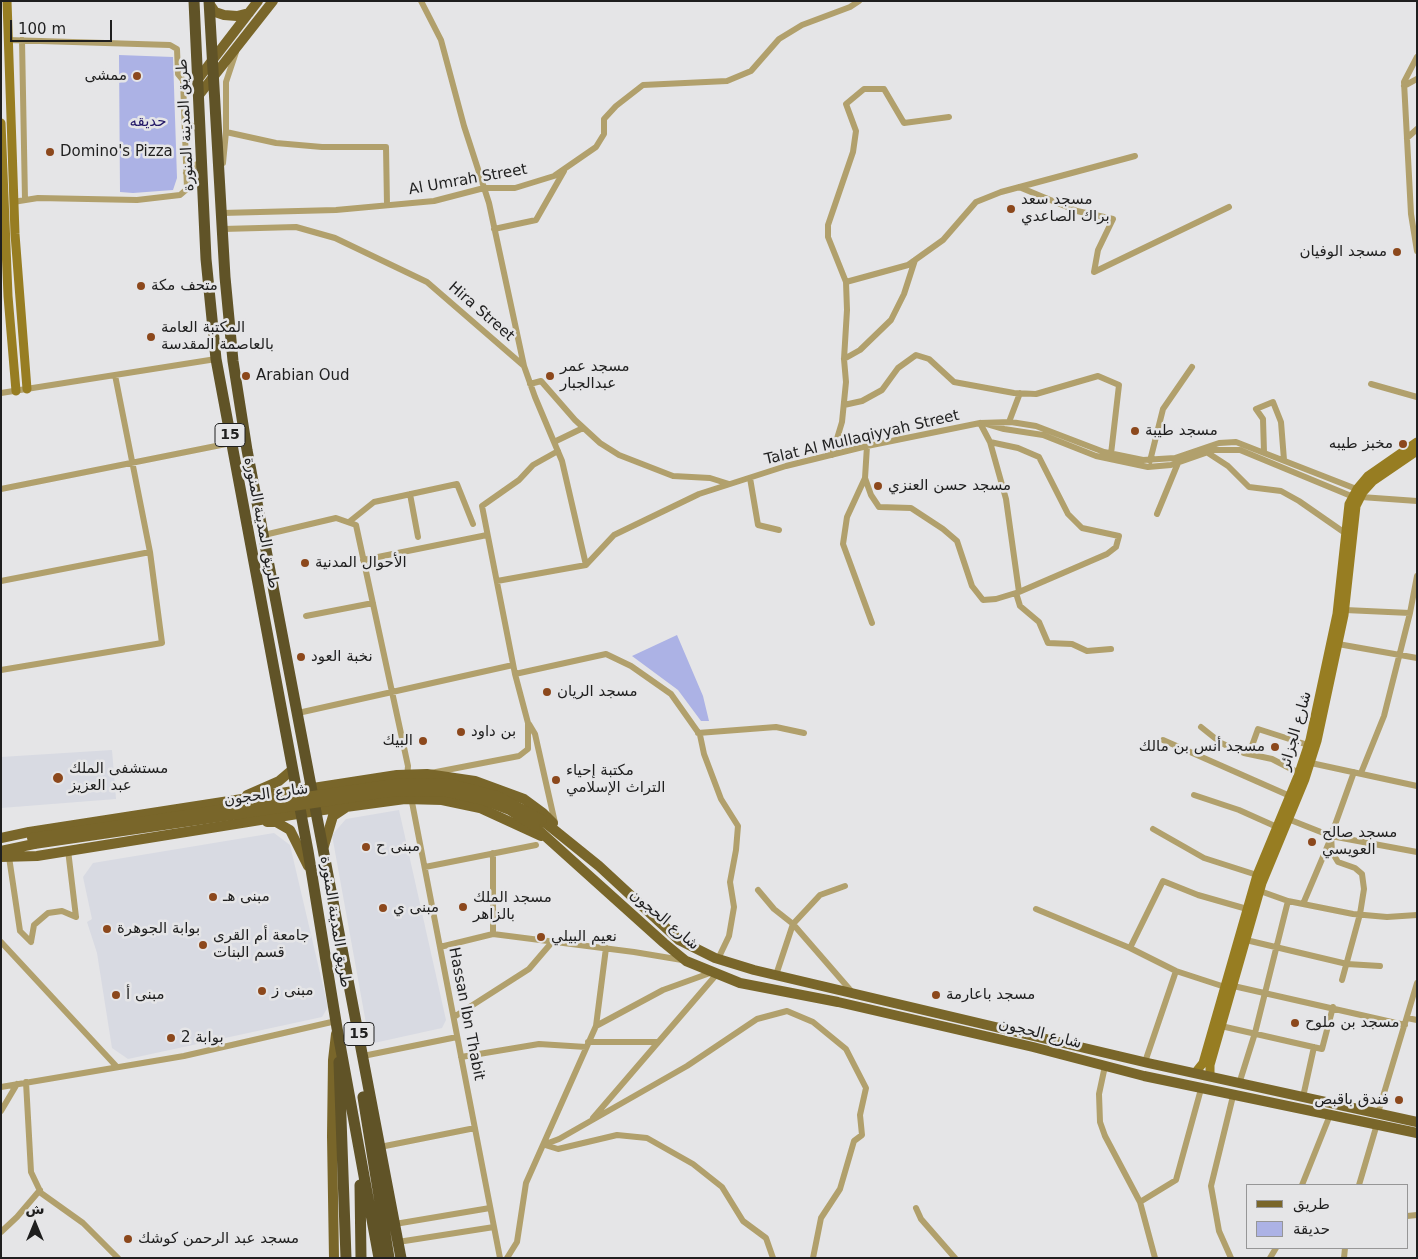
<!DOCTYPE html>
<html>
<head>
<meta charset="utf-8">
<style>
  body { margin:0 }
  #map { position:relative; width:1418px; height:1259px; overflow:hidden; background:#e5e5e7; font-family:"DejaVu Sans",Vazirmatn,sans-serif }
  canvas { display:block }
  .frame { position:absolute; inset:0; border:2px solid #1f1f1f; pointer-events:none }
  .legend { position:absolute; left:1246px; top:1184px; width:162px; height:65px; box-sizing:border-box; background:#e5e5e7; border:1px solid #969697; margin:0; padding:6px 9px; list-style:none; font-size:15px; color:#1f1f1f }
  .legend li { display:flex; align-items:center; gap:10px; height:25px }
  .legend b { width:25px; border:1px solid #969697 }
  .north { position:absolute; left:10px; top:1199px; width:50px; height:50px; -webkit-text-stroke:4px #e5e5e7; paint-order:stroke; rotate:0deg; font-size:14px; font-weight:700; line-height:20px; text-align:center; color:#1f1f1f }
  .north::after { content:''; display:block; margin:auto; width:18px; height:22px; background:#1f1f1f; clip-path:polygon(50% 0,100% 100%,50% 72%,0 100%) }
  .scale { position:absolute; left:10px; top:20px; width:102px; height:22px; box-sizing:border-box; border:2px solid #1f1f1f; border-top:0; padding-left:6px; font-size:15px; line-height:18px; white-space:nowrap; color:#1f1f1f; -webkit-text-stroke:4px #e5e5e7; paint-order:stroke }
</style>
</head>
<body>
<div id="map">
<canvas width="1418" height="1259"></canvas>
<div class="frame"></div>
<ul class="legend">
<li><b style="height:6px;background:#79662a"></b>طريق</li>
<li><b style="height:14px;background:#acb2e5"></b>حديقة</li>
</ul>
<div class="north">ش</div>
<div class="scale">100 m</div>
</div>
<script>
const c = document.querySelector('canvas').getContext('2d');
c.lineJoin = 'round';
function fill(path, color) { c.fillStyle = color; c.fill(path, 'evenodd'); }
const shape = rows => new Path2D(rows.map(r => 'M' + r).join(''));
function strokePath(path, color, width, dash) { c.strokeStyle = color; c.lineWidth = width; c.lineCap = dash ? 'butt' : 'round'; c.setLineDash(dash || []); c.stroke(path); }
function drawText(font, color, halo, rows, align = 'center') {
  c.font = font + ' "DejaVu Sans",Vazirmatn,sans-serif'; c.lineWidth = 5; c.setLineDash([]); c.textBaseline = 'middle'; c.strokeStyle = halo; c.fillStyle = color; for (const [text, x, y, turn = 0] of rows) {
    c.save(); c.translate(x, y); c.rotate((+turn || 0) * Math.PI / 180); c.textAlign = isNaN(turn) ? turn : align; if (halo) c.strokeText(text, 0, 0); c.fillText(text, 0, 0); c.restore();
  }
}
const built = shape([
  [112,750,116,799,1,808,1,757],
  [399,810,446,1020,442,1028,374,1043,369,1040,332,835,346,819],
  [274,833,290,845,328,1007,322,1017,128,1059,112,1048,97,953,87,922,92,919,83,877,93,863]
]);
const green = shape([
  [119,55,173,57,177,178,173,190,133,193,120,192],
  [677,635,703,696,709,721,701,721,678,690,632,656]
]);
const street = shape([
  [421,1,441,40,464,126,489,203,524,366],
  [8,40,170,45,177,49,178,74,183,80,187,189,180,195,137,200,38,198,13,202],
  [22,40,25,200],
  [1417,57,1404,82,1411,214,1417,251],
  [1404,86,1417,79],
  [184,122,201,130],
  [226,132,276,143,322,147,386,147,387,205],
  [1407,138,1417,129],
  [223,163,226,132,226,82,236,52],
  [186,173,202,160],
  [1019,187,1077,211,1113,219,1098,250,1094,272,1229,207],
  [222,213,336,210,434,201,484,188,515,188,554,176,596,147,604,134,604,119,616,106,643,85,727,81,751,71,779,39,802,25,850,7,859,1],
  [223,229,296,227,335,238,427,282,524,366,535,397,562,461,586,565],
  [494,229,536,220,564,171],
  [846,282,908,265,943,240,976,202,1001,192,1135,156],
  [844,359,860,350,891,320,904,294,915,260],
  [530,384,541,381,575,420,600,443,619,455,673,476,710,478,729,484],
  [1371,384,1417,397],
  [1,393,216,359],
  [844,405,862,401,882,390,898,368,916,355,929,359,954,382,1014,393,1036,394,1098,376,1119,385,1111,454],
  [1009,422,1020,393],
  [987,424,1004,429,1043,435,1096,456,1148,467,1171,465,1214,450,1240,450,1356,498],
  [554,442,583,428],
  [990,442,1006,499,1019,592],
  [867,446,865,478,871,495,879,507,911,508,943,529,957,541,972,586,983,600,996,599,1019,592,1107,554,1116,547,1119,536,1082,528,1068,514,1039,457,1018,448,990,442,980,423],
  [1264,452,1263,419,1256,409,1273,402,1281,422,1284,460],
  [1208,453,1228,466,1249,487,1281,491,1299,501,1345,533],
  [832,455,842,422,846,382,844,359,847,310,846,282,828,237,828,225,853,152,856,131,846,104,864,89,884,89,904,123,949,117],
  [1150,461,1163,409,1192,367],
  [750,478,758,525,779,530],
  [865,478,847,517,843,544,872,623],
  [1,489,231,443],
  [410,494,418,537],
  [1361,497,1417,501],
  [1157,514,1178,463],
  [349,522,374,502,457,484,473,524],
  [264,535,336,518,356,525,408,766,407,778],
  [363,560,487,535],
  [1,581,150,552],
  [497,581,586,565,614,535,699,494,786,466,867,446,980,423,1011,422,1036,426,1104,452,1143,460,1175,458,1219,443,1236,442,1359,490],
  [1016,593,1020,606,1039,622,1048,643,1072,644,1087,651,1111,649],
  [1345,610,1410,613],
  [306,616,373,603],
  [1338,644,1417,658],
  [1,670,162,643,150,552,115,375],
  [515,674,606,654,631,666,671,694,688,718,700,735,704,754,721,799,738,826,736,850,730,882,734,907,729,936,718,959],
  [298,713,513,665],
  [529,724,535,734,555,823],
  [1201,727,1221,743,1244,753,1272,759,1299,773],
  [698,733,776,727,804,733],
  [1163,740,1290,796],
  [1249,754,1258,729,1308,745],
  [1311,763,1417,786],
  [431,773,519,756,528,749,528,723,515,674,482,506,519,480,533,465,558,451],
  [1361,773,1384,716,1410,613,1417,576],
  [1194,795,1239,810,1277,827],
  [411,797,500,1258],
  [1288,819,1331,836,1417,852],
  [1153,829,1204,858,1257,875],
  [68,850,76,917],
  [9,857,20,931,31,942],
  [425,867,536,845],
  [758,890,774,909,793,924,852,992],
  [1260,891,1288,901,1353,914,1387,917,1417,915],
  [1303,904,1331,838],
  [1036,909,1130,948,1176,971,1225,987],
  [493,934,634,952,682,960],
  [1246,940,1347,964,1380,966],
  [1,942,117,1067],
  [31,942,34,925,48,913,62,911,76,917],
  [440,947,493,934,493,853],
  [1130,948,1163,881,1198,895,1247,909],
  [776,975,793,924,820,895,845,886],
  [1342,980,1360,914,1364,889,1362,874,1355,868,1338,862,1332,852,1331,836,1354,772],
  [1229,985,1405,1025],
  [454,1017,529,969,553,941],
  [1407,1018,1417,1020],
  [596,1026,663,990,710,973],
  [1221,1026,1322,1049,1333,1007],
  [588,1042,658,1042],
  [363,1056,457,1037],
  [461,1057,539,1044,586,1047],
  [1145,1062,1176,971],
  [1105,1066,1099,1094,1100,1122,1105,1136,1140,1202,1155,1258],
  [26,1082,31,1172,41,1193,83,1223,118,1258],
  [1239,1084,1255,1033,1288,901],
  [1,1087,184,1056,336,1021],
  [1303,1097,1314,1047],
  [1,1111,17,1084],
  [1378,1113,1417,983],
  [593,1118,716,975],
  [543,1145,559,1139,687,1066,757,1019,787,1011,813,1022,846,1049,866,1088,860,1115,862,1135,854,1141,840,1189,821,1218,813,1258],
  [545,1145,558,1149,617,1135,647,1138,693,1164,722,1187,743,1221,766,1238,773,1258],
  [380,1147,475,1128],
  [1302,1185,1330,1115],
  [1359,1185,1377,1124],
  [1140,1202,1176,1180,1201,1089],
  [916,1208,921,1219,955,1258],
  [1407,1216,1417,1215],
  [395,1224,490,1208],
  [1,1232,17,1217,40,1190],
  [398,1242,494,1227],
  [507,1258,517,1242,526,1183,596,1026,606,948],
  [1231,1258,1219,1231,1211,1186,1233,1096],
  [1270,1258,1276,1248],
  [1344,1258,1345,1248]
]);
const secondary = shape([
  [7,1,15,234,27,389],
  [1,123,8,296,16,391],
  [1195,1073,1203,1063,1257,875,1298,776,1310,740,1337,614,1349,504,1357,489,1368,476,1417,442],
  [1210,1076,1210,1065,1262,883,1305,779,1317,741,1344,615,1356,506,1363,492,1373,481,1417,451]
]);
const primary = shape([
  [209,3,215,12,224,15,237,16,249,13],
  [198,79,258,1],
  [199,95,273,1],
  [247,795,279,781,292,770],
  [542,820,599,866,679,940,715,958,754,970,1148,1063,1417,1122],
  [267,822,276,822,290,830,308,866],
  [535,827,664,943,686,961,740,983,838,1002,1033,1047,1144,1076,1417,1133],
  [1,838,29,832,397,775,427,774,475,781,524,799,543,813,553,823],
  [324,846,333,816,345,808],
  [1,851,34,844],
  [1,857,37,856,316,811,405,799,442,800,480,808,541,836],
  [334,1258,332,1136,333,1060,336,1034]
]);
const highway = shape([
  [194,1,206,259,216,359,308,851,337,1028,379,1258],
  [209,1,225,277,233,361,247,450,401,1258],
  [339,1062,346,1258],
  [363,1097,389,1258],
  [360,1185,361,1258]
]);
const primaryBridge = shape([
  [32,838,393,784,448,783,497,796,542,820],
  [34,844,389,792,443,791,483,800,510,810,535,827]
]);
const markers = [
  [137,76,5,"#8c481c"],
  [50,152,5,"#8c481c"],
  [1011,209,5,"#8c481c"],
  [1397,252,5,"#8c481c"],
  [141,286,5,"#8c481c"],
  [151,337,5,"#8c481c"],
  [246,376,5,"#8c481c"],
  [550,376,5,"#8c481c"],
  [1135,431,5,"#8c481c"],
  [1403,444,5,"#8c481c"],
  [878,486,5,"#8c481c"],
  [305,563,5,"#8c481c"],
  [301,657,5,"#8c481c"],
  [547,692,5,"#8c481c"],
  [461,732,5,"#8c481c"],
  [423,741,5,"#8c481c"],
  [1275,747,5,"#8c481c"],
  [58,778,6,"#8c481c"],
  [556,780,5,"#8c481c"],
  [1312,842,5,"#8c481c"],
  [366,847,5,"#8c481c"],
  [213,897,5,"#8c481c"],
  [463,907,5,"#8c481c"],
  [383,908,5,"#8c481c"],
  [107,929,5,"#8c481c"],
  [541,937,5,"#8c481c"],
  [203,945,5,"#8c481c"],
  [262,991,5,"#8c481c"],
  [116,995,5,"#8c481c"],
  [936,995,5,"#8c481c"],
  [1295,1023,5,"#8c481c"],
  [171,1038,5,"#8c481c"],
  [1399,1100,5,"#8c481c"],
  [128,1239,5,"#8c481c"]
];
const shields = [
  [230,435,30],
  [359,1034,30]
];
const shieldNames = [
  ["15",230,435],
  ["15",359,1034]
];
const poiNames = [
  ["ممشى",127,76,"right"],
  ["Domino's Pizza",60,152],
  ["مسجد سعد",1021,200],
  ["براك الصاعدي",1021,217],
  ["مسجد الوفيان",1387,252,"right"],
  ["متحف مكة",151,286],
  ["المكتبة العامة",161,328],
  ["بالعاصمة المقدسة",161,345],
  ["مسجد عمر",560,367],
  ["عبدالجبار",560,384],
  ["Arabian Oud",256,376],
  ["مسجد طيبة",1145,431],
  ["مخبز طيبه",1393,444,"right"],
  ["مسجد حسن العنزي",888,486],
  ["الأحوال المدنية",315,563],
  ["نخبة العود",311,657],
  ["مسجد الريان",557,692],
  ["بن داود",471,732],
  ["البيك",413,741,"right"],
  ["مسجد أنس بن مالك",1265,747,"right"],
  ["مستشفى الملك",69,769],
  ["عبد العزيز",69,786],
  ["مكتبة إحياء",566,771],
  ["التراث الإسلامي",566,788],
  ["مسجد صالح",1322,833],
  ["العويسي",1322,850],
  ["مبنى ح",376,847],
  ["مبنى هـ",223,897],
  ["مسجد الملك",473,898],
  ["بالزاهر",473,915],
  ["مبنى ي",393,908],
  ["بوابة الجوهرة",117,929],
  ["جامعة أم القرى",213,936],
  ["قسم البنات",213,953],
  ["نعيم البيلي",551,937],
  ["مبنى ز",272,991],
  ["مبنى أ",126,995],
  ["مسجد باعارمة",946,995],
  ["مسجد بن ملوح",1305,1023],
  ["بوابة 2",181,1038],
  ["فندق باقبص",1389,1100,"right"],
  ["مسجد عبد الرحمن كوشك",138,1239]
];
const parkNames = [
  ["حديقه",148,122]
];
const streetNames = [
  ["طريق المدينة المنورة",186,125,-93],
  ["Al Umrah Street",468,180,-10],
  ["Hira Street",481,312,41],
  ["Talat Al Mullaqiyyah Street",862,438,-13],
  ["طريق المدينة المنورة",261,523,79],
  ["شارع الجزائر",1296,731,-74],
  ["شارع الحجون",266,795,-8],
  ["شارع الحجون",664,920,40],
  ["طريق المدينة المنورة",335,922,81],
  ["Hassan Ibn Thabit",466,1014,79],
  ["شارع الحجون",1040,1034,14]
];
fill(built, '#d8dae2');
fill(green, '#acb2e5');
strokePath(street, '#b1a06c', 6);
strokePath(secondary, '#977d22', 9);
strokePath(primary, '#79662a', 10);
strokePath(highway, '#605327', 11);
strokePath(primaryBridge, '#79662a', 10);
for (const [x, y, r, color] of markers) { const dot = new Path2D(); dot.arc(x, y, r, 0, 2 * Math.PI); c.fillStyle = color; c.fill(dot); strokePath(dot, '#e5e5e7', 2); }
for (const [x, y, w] of shields) { const box = new Path2D(); box.roundRect(x - w / 2, y - 11.5, w, 23, 4); c.fillStyle = '#e5e5e7'; c.fill(box); strokePath(box, '#1f1f1f', 1); }
drawText('bold 14px', '#1f1f1f', null, shieldNames);
drawText('15px', '#1f1f1f', '#e5e5e7', poiNames, 'left');
drawText('15px', '#221767', '#e5e5e7', parkNames);
drawText('15px', '#1f1f1f', '#e5e5e7', streetNames);
</script>
</body>
</html>
